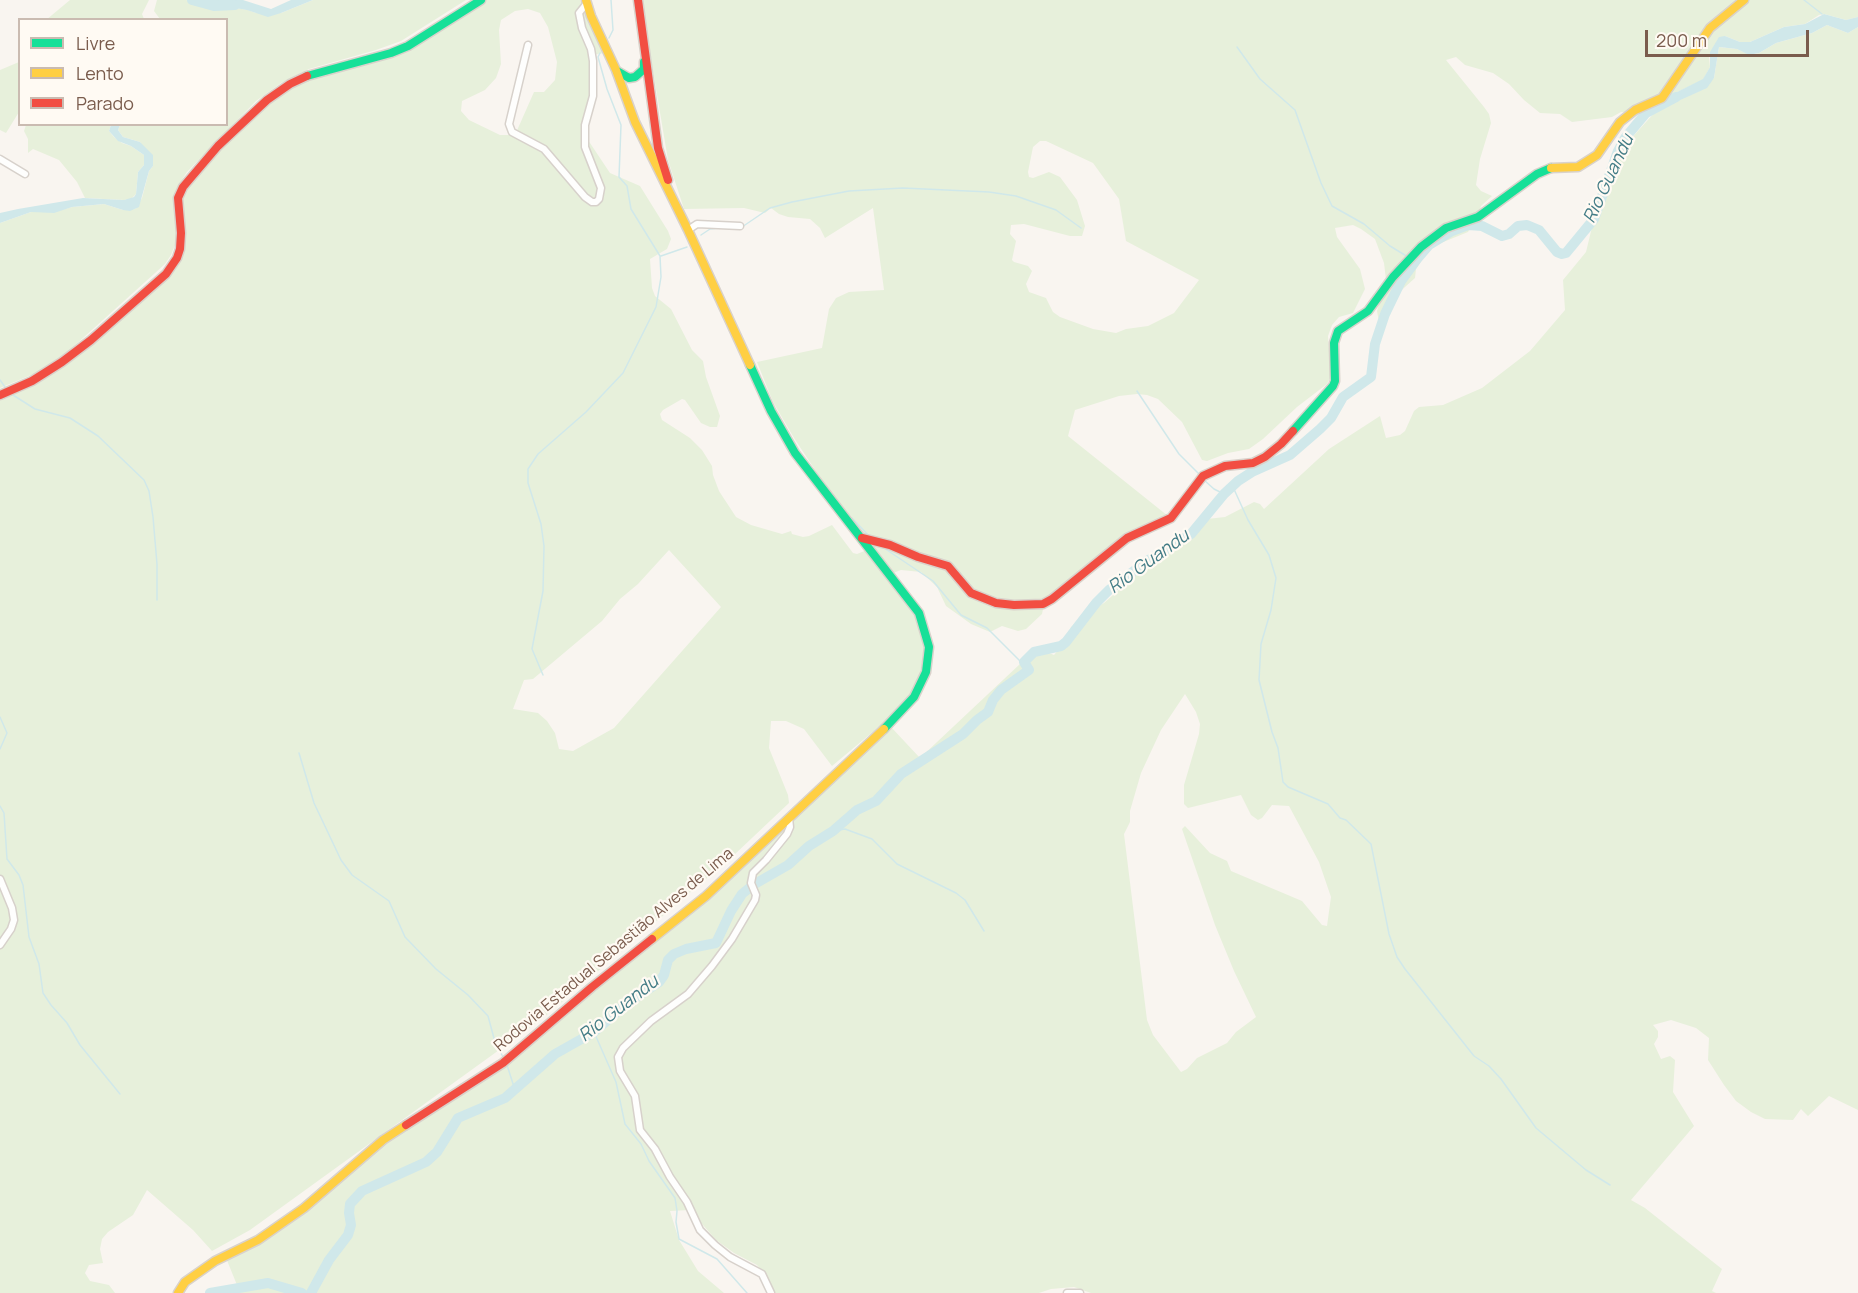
<!DOCTYPE html>
<html>
<head>
<meta charset="utf-8">
<style>
  body { margin:0 }
  #map { position:relative; width:1858px; height:1293px; overflow:hidden; background:#f9f5f0; font-family:Manrope,sans-serif }
  canvas { display:block }
  .legend { position:absolute; left:18px; top:18px; width:210px; height:108px; box-sizing:border-box; background:#fffaf3; border:2px solid #cabbb1; margin:0; padding:8px 10px; list-style:none; font-size:18px; color:#7a5c4d }
  .legend li { display:flex; align-items:center; gap:12px; height:30px }
  .legend b { width:30px; border:2px solid #cabbb1 }
  .scale { position:absolute; left:1645px; top:30px; width:164px; height:27px; box-sizing:border-box; border:3px solid #7a5c4d; border-top:0; padding-left:8px; font-size:18px; line-height:21px; white-space:nowrap; color:#7a5c4d; -webkit-text-stroke:4px #fffaf3; paint-order:stroke }
</style>
</head>
<body>
<div id="map">
<canvas width="1858" height="1293"></canvas>
<ul class="legend">
<li><b style="height:8px;background:#16e098"></b>Livre</li>
<li><b style="height:8px;background:#ffcf43"></b>Lento</li>
<li><b style="height:8px;background:#f24e42"></b>Parado</li>
</ul>
<div class="scale">200 m</div>
</div>
<script>
const c = document.querySelector('canvas').getContext('2d');
c.lineJoin = 'round';
function fill(path, color) { c.fillStyle = color; c.fill(path, 'evenodd'); }
const shape = rows => new Path2D(rows.map(r => 'M' + r).join(''));
function strokePath(path, color, width, dash) { c.strokeStyle = color; c.lineWidth = width; c.lineCap = dash ? 'butt' : 'round'; c.setLineDash(dash || []); c.stroke(path); }
function drawText(font, color, halo, rows, align = 'center') {
  c.font = font + ' Manrope,sans-serif'; c.lineWidth = 4.5; c.setLineDash([]); c.textBaseline = 'middle'; c.strokeStyle = halo; c.fillStyle = color; for (const [text, x, y, turn = 0] of rows) {
    c.save(); c.translate(x, y); c.rotate((+turn || 0) * Math.PI / 180); c.textAlign = isNaN(turn) ? turn : align; if (halo) c.strokeText(text, 0, 0); c.fillText(text, 0, 0); c.restore();
  }
}
const green = shape([
  [70,0,149,0,142,14,144,19,46,20],
  [157,0,186,0,248,10,256,13,281,13,313,0,466,0,401,41,376,50,309,69,281,83,256,101,187,172,181,181,174,202,177,240,171,255,165,264,62,357,36,373,0,388,0,223,31,212,54,212,72,207,104,204,123,210,135,209,142,198,149,171,153,166,140,142,123,137,118,130,120,125,226,124,226,20,160,19,154,11],
  [479,0,580,0,587,20,604,53,592,55,593,86,584,122,586,137,610,173,640,186,668,231,671,239,667,249,650,259,652,288,655,296,671,309,692,350,703,361,706,377,720,416,717,427,710,427,701,423,685,400,682,399,663,410,660,414,662,420,690,438,702,450,712,466,713,475,719,491,736,517,751,525,782,534,791,531,792,534,803,537,809,536,832,525,853,553,857,554,867,550,901,591,918,620,924,647,920,675,911,695,893,715,832,766,804,729,786,721,771,721,769,748,788,795,789,803,734,855,542,1019,250,1230,212,1251,193,1230,147,1190,133,1215,108,1232,102,1239,100,1249,103,1263,89,1265,85,1273,90,1281,109,1285,115,1293,0,1293,0,395,30,383,131,305,176,258,182,201,190,181,262,105,293,83,384,56],
  [528,9,540,13,548,27,557,62,555,80,544,92,534,92,515,135,500,135,469,120,461,111,462,101,485,90,496,78,501,64,499,30,501,20,515,11],
  [669,550,721,607,614,728,573,751,559,749,555,733,547,721,538,713,513,709,524,680,533,679,602,621,620,599,638,584],
  [641,0,1858,0,1858,17,1846,20,1824,14,1819,15,1805,24,1784,27,1750,42,1740,42,1725,36,1709,57,1710,67,1703,80,1671,95,1664,102,1639,113,1621,112,1612,117,1572,122,1560,114,1540,113,1524,100,1509,84,1493,73,1465,65,1456,57,1446,60,1484,107,1489,114,1491,123,1480,159,1476,185,1481,191,1492,196,1481,206,1479,213,1479,222,1471,227,1468,232,1431,247,1416,269,1415,278,1395,296,1390,315,1380,328,1377,311,1386,280,1384,263,1375,239,1361,229,1353,225,1335,228,1337,237,1360,269,1365,289,1353,313,1339,317,1332,325,1328,336,1329,349,1334,371,1327,384,1297,407,1263,439,1249,449,1228,453,1207,461,1202,460,1182,422,1158,399,1147,395,1137,394,1119,396,1075,410,1068,436,1168,516,1134,529,1098,555,1045,599,1042,614,1026,629,1018,631,1002,626,990,632,971,624,946,606,937,587,921,572,901,570,893,573,823,482,794,438,773,402,757,362,822,348,829,309,836,298,849,292,884,290,873,208,825,238,820,228,810,219,788,217,779,214,771,208,765,213,744,208,684,209,668,160],
  [1040,141,1046,141,1093,163,1119,199,1126,241,1199,280,1174,313,1148,326,1126,329,1116,333,1093,329,1060,317,1053,312,1046,298,1029,292,1026,284,1032,271,1028,266,1014,262,1012,260,1016,241,1010,234,1011,225,1024,224,1070,236,1082,236,1085,226,1077,200,1060,177,1049,172,1033,178,1029,177,1028,172,1033,147],
  [1827,25,1848,33,1858,27,1858,1110,1829,1096,1808,1116,1801,1109,1793,1120,1765,1119,1751,1112,1736,1101,1724,1085,1708,1060,1709,1038,1696,1028,1671,1020,1653,1025,1658,1031,1658,1037,1654,1044,1661,1059,1670,1056,1675,1060,1673,1092,1694,1126,1631,1200,1645,1208,1722,1269,1712,1291,1716,1293,1091,1293,1074,1287,1051,1289,1039,1293,774,1293,770,1289,768,1278,757,1265,734,1253,716,1240,690,1210,670,1211,679,1240,698,1271,724,1293,237,1293,237,1285,226,1258,547,1026,736,864,891,727,920,758,1037,648,1054,655,1065,642,1071,627,1084,615,1104,603,1154,559,1181,543,1207,519,1225,517,1254,502,1260,504,1264,509,1329,449,1380,416,1386,438,1400,435,1405,431,1414,411,1419,407,1443,405,1482,388,1530,351,1565,310,1563,280,1586,252,1593,223,1603,208,1618,153,1656,111,1678,101,1714,78,1719,47,1737,49,1750,55,1759,53,1776,43,1812,33],
  [1185,694,1196,712,1200,724,1199,734,1184,785,1184,804,1188,808,1241,795,1251,815,1258,820,1262,818,1272,805,1289,806,1319,862,1331,897,1327,926,1322,925,1302,901,1231,871,1227,861,1210,853,1185,826,1182,829,1215,925,1234,971,1256,1017,1236,1032,1227,1043,1197,1058,1187,1069,1181,1072,1153,1035,1147,1020,1124,834,1130,822,1130,811,1141,773,1161,730],
  [19,62,19,112,6,133,0,130,0,70],
  [26,125,111,125,109,131,114,137,122,143,131,146,144,155,144,165,138,172,136,194,131,199,124,200,85,198,77,182,59,160,33,149,28,153,28,139,24,131]
]);
const water = shape([
  [186,0,243,0,271,9,291,0,313,0,281,13,268,17,247,10],
  [1824,14,1846,20,1858,17,1858,27,1848,33,1827,25,1812,33,1776,43,1759,53,1749,55,1737,49,1719,47,1714,78,1707,88,1667,106,1664,102,1671,95,1703,79,1710,67,1710,52,1719,37,1725,36,1740,42,1750,42,1784,27,1805,24],
  [111,125,120,125,118,130,123,137,140,142,153,155,153,166,149,171,139,207,130,211,123,210,104,204,72,207,54,213,31,212,0,223,0,213,18,209,83,198,124,200,134,197,136,194,138,172,144,165,144,155,131,146,118,141,109,131]
]);
const stream = shape([
  [1804,0,1822,14],
  [609,38,613,30,611,0],
  [1237,47,1260,79,1295,110,1321,183,1332,206,1364,224,1390,246,1408,257],
  [742,227,770,208,792,202,849,191,903,188,989,192,1016,196,1056,210,1081,228],
  [701,235,710,229,719,228],
  [661,256,687,247],
  [0,380,5,387],
  [1137,391,1179,454,1199,474],
  [13,395,35,409,70,418,98,436,144,480,149,491,153,517,157,564,157,600],
  [1204,480,1214,489,1224,494],
  [1233,487,1248,520,1269,555,1276,578,1271,610,1261,644,1259,680,1272,732,1278,748,1283,782,1288,787,1328,804,1340,818,1346,820,1371,844,1389,934,1397,957,1405,969,1474,1056,1489,1066,1501,1079,1536,1128,1586,1170,1610,1185],
  [852,518,870,537],
  [884,548,933,581,961,615,987,628,1029,670],
  [543,675,532,649,543,591,544,546,541,524,528,483,528,469,538,454,586,412,623,373,656,307,661,277,660,256,631,209,627,186,619,177,621,125,607,89,598,57,600,53],
  [0,717,7,733,0,749],
  [299,753,314,803,341,860,352,875,389,901,405,937,436,969,468,995,488,1016,495,1042,503,1057],
  [0,806,4,813,7,859,19,875,23,885,29,937,39,964,43,993,51,1005,67,1023,80,1045,120,1094],
  [833,831,845,829,872,839,897,864,956,893,965,900,984,931],
  [594,1032,616,1082,625,1124,641,1144,649,1161,675,1198,677,1211,676,1222,679,1239,717,1259,747,1293],
  [507,1065,515,1090]
]);
const river = shape([
  [192,0,214,6,235,5],
  [210,1293,268,1283,302,1293],
  [311,1293,329,1260,348,1235,351,1225,349,1213,350,1204,362,1191,426,1162,437,1152,458,1118,505,1098,555,1054,594,1032,626,1004,659,982,664,975,668,960,674,954,686,949,716,943,731,911,742,894,753,885,788,865,809,846,833,831,857,810,876,801,901,774,963,734,977,720,988,712,993,700,1001,690,1029,670,1024,662,1034,652,1061,646,1066,642,1096,603,1109,590,1147,561,1191,534,1224,494,1238,481,1252,472,1290,455,1320,429,1331,418,1343,397,1371,377,1375,344,1385,314,1401,281,1417,259,1429,245,1452,231,1468,225,1482,226,1502,236,1509,234,1518,226,1527,225,1539,230,1557,252,1562,254,1566,253,1594,219,1618,151,1625,138,1646,113,1676,97]
]);
const street = shape([
  [528,45,509,124,512,132,544,149,585,197,592,202,596,202,599,199,601,188,585,147,585,125,593,96,593,61,591,49,582,28,579,13,587,3],
  [0,159,25,174],
  [688,230,697,224,740,226],
  [0,879,12,908,14,920,11,929,0,945],
  [771,1293,762,1274,730,1257,715,1245,700,1230,687,1202,670,1177,655,1149,640,1130,635,1096,620,1071,618,1057,623,1048,651,1021,688,994,712,966,732,939,755,900,756,895,751,883,753,873,766,860,787,834,790,827,789,818],
  [1067,1293,1080,1293]
]);
const fast = shape([
  [617,71,629,78,635,77,644,69,644,62],
  [307,76,391,53,408,46,481,0],
  [750,365,771,411,795,453,919,613,929,647,926,672,914,697,884,729],
  [1293,431,1333,386,1335,381,1334,343,1338,331,1368,311,1393,277,1421,247,1446,228,1478,217,1537,174,1551,168]
]);
const slow = shape([
  [586,0,591,16,616,70,635,122,688,230,750,365],
  [1551,168,1578,167,1597,155,1620,122,1635,110,1662,98,1710,28,1744,0],
  [652,939,706,896,884,729],
  [178,1293,185,1282,215,1261,258,1240,304,1208,383,1140,406,1125]
]);
const jam = shape([
  [638,0,658,148,668,180],
  [0,395,32,381,62,362,91,340,166,274,177,258,180,249,181,233,178,198,183,187,218,146,267,100,290,84,307,76],
  [862,538,890,545,918,557,948,566,971,593,996,603,1014,605,1043,604,1052,599,1127,538,1171,518,1203,476,1225,466,1253,463,1265,457,1281,444,1293,431],
  [406,1125,503,1063,592,987,652,939]
]);
const streetNames = [
  ["Rodovia Estadual Sebastião Alves de Lima",614,950,-40]
];
const waterNames = [
  ["Rio Guandu",1609,179,-65],
  ["Rio Guandu",1149,562,-36],
  ["Rio Guandu",619,1009,-38]
];
fill(green, '#e7f0db');
fill(water, '#d0e8ea');
strokePath(stream, '#d0e8ea', 1.5);
strokePath(river, '#d0e8ea', 10);
strokePath(street, '#d7d1cb', 9);
strokePath(fast, '#d9d2cb', 11);
strokePath(slow, '#d9d2cb', 11);
strokePath(jam, '#d9d2cb', 11);
strokePath(street, '#fefefd', 6);
strokePath(fast, '#16e098', 8);
strokePath(slow, '#ffcf43', 8);
strokePath(jam, '#f24e42', 8);
drawText('16px', '#7a5c4d', '#fffaf3', streetNames);
drawText('italic 18px', '#437c86', '#fffaf3', waterNames);
</script>
</body>
</html>
